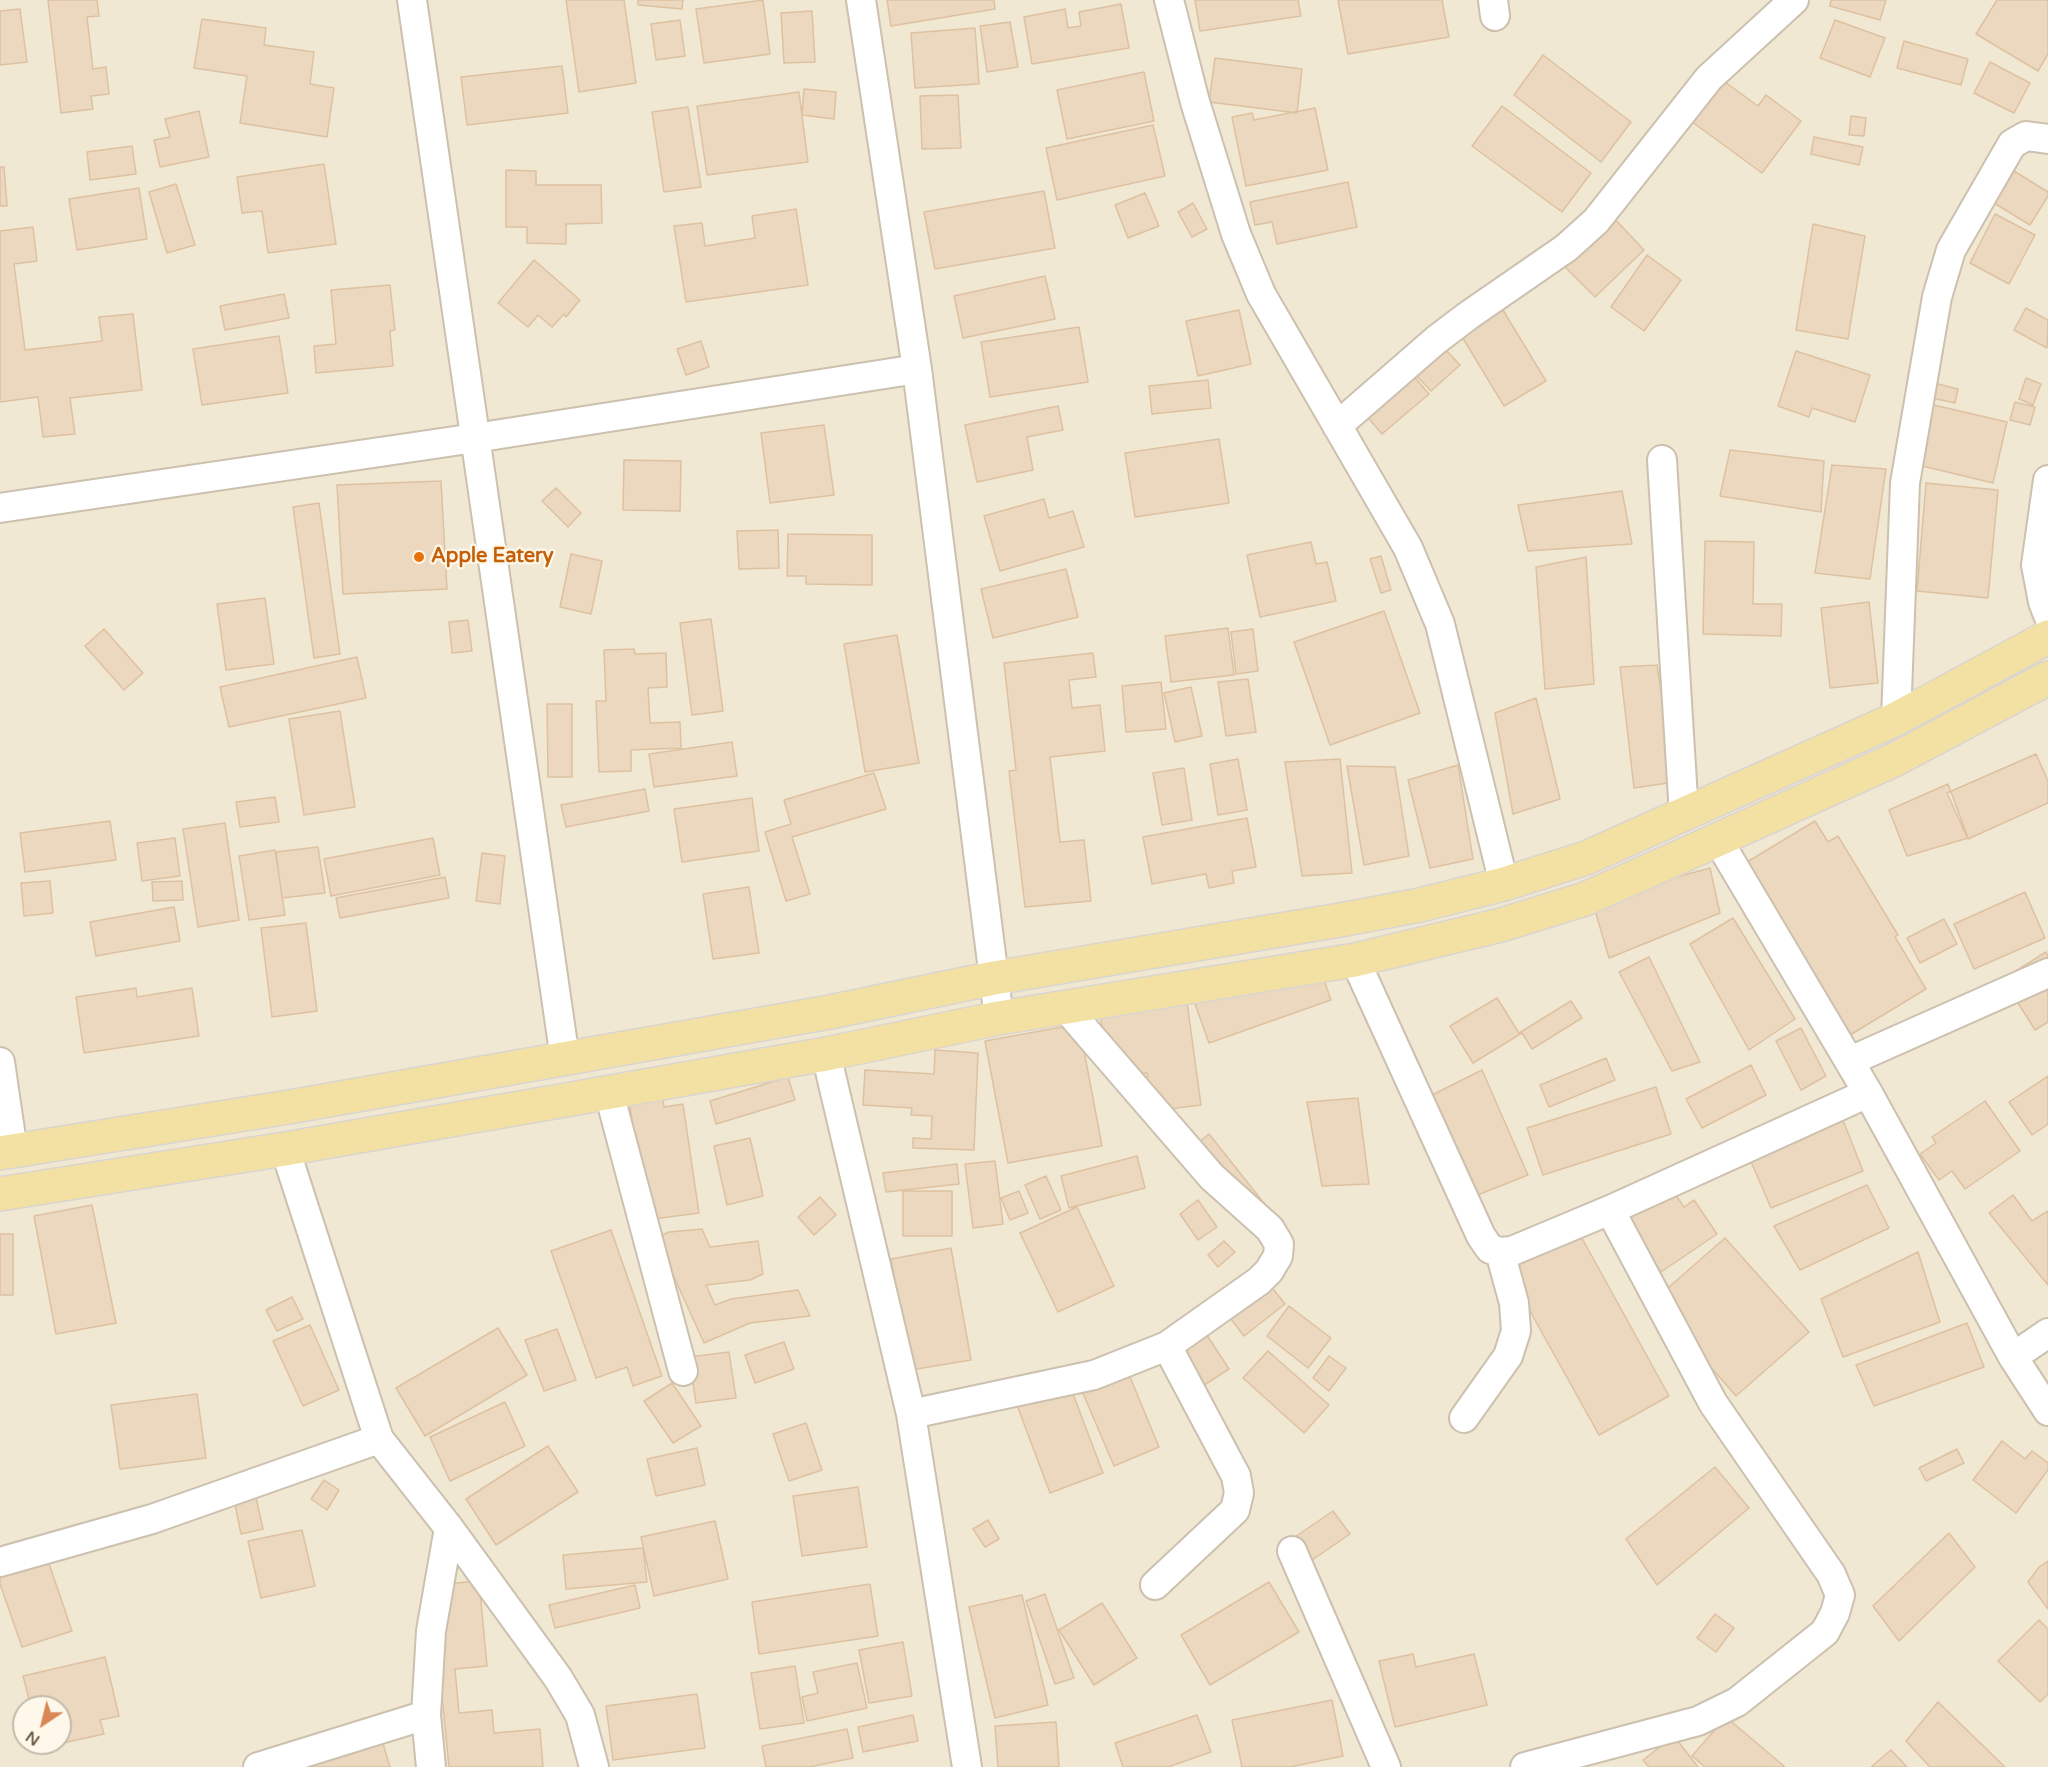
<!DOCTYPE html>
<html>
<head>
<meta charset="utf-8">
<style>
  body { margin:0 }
  #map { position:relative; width:2048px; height:1767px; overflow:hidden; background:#faf5e4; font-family:"Varela Round",sans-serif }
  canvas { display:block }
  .north { position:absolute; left:12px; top:1695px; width:60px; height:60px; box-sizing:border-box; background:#fdf8ea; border:2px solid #c5baab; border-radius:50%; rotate:215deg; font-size:16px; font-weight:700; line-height:24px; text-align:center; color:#705e4c }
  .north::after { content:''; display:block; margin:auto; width:21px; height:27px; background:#d88755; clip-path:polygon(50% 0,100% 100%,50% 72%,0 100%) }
</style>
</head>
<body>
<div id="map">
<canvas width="2048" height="1767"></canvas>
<div class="north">N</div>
</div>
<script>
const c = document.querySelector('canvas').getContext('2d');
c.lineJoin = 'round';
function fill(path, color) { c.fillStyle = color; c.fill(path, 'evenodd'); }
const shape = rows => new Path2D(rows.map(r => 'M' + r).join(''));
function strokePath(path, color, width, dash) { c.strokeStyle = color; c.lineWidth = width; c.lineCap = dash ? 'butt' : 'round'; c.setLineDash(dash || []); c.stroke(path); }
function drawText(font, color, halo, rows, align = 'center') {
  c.font = font + ' "Varela Round",sans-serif'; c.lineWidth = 4.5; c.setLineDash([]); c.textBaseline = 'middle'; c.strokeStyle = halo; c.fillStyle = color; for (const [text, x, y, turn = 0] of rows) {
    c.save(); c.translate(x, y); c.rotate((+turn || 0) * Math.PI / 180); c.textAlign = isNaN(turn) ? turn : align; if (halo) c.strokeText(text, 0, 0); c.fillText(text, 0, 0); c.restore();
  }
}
const residential = shape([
  [0,0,2048,0,2048,1767,0,1767],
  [24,1707,60,1707,60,1743,24,1743]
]);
const building = shape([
  [48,0,97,0,99,16,87,17,93,69,106,67,109,94,91,96,93,109,61,113,48,0],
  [566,0,624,0,636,83,579,92,566,0],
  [638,0,683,0,682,9,638,5,638,0],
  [763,0,770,54,704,63,696,9,763,0],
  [887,0,994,0,995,9,891,26,887,0],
  [1195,0,1298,0,1301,16,1200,31,1195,0],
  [1338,0,1442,0,1449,37,1348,54,1338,0],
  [1831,0,1886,0,1880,20,1830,6,1831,0],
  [1997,0,2048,0,2048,54,2038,71,1976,34,1997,0],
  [1121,4,1129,48,1032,64,1024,17,1065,9,1068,28,1081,26,1079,12,1121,4],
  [20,9,27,62,0,65,0,11,20,9],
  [812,11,815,62,784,63,781,13,812,11],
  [202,19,266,28,264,45,314,52,310,84,334,88,327,137,240,123,247,76,194,68,202,19],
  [680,20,685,56,656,60,651,24,680,20],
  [1835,20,1885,38,1870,77,1820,58,1835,20],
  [1010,22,1018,67,987,72,980,26,1010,22],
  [975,28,979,84,915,88,911,33,975,28],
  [1904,41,1968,59,1961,85,1897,68,1904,41],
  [1543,55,1631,122,1601,162,1514,95,1543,55],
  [1215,58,1302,69,1297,113,1209,102,1215,58],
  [1990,62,2030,83,2014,113,1974,93,1990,62],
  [562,66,568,113,467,125,461,77,562,66],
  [1144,72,1154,121,1067,139,1057,90,1144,72],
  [1714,74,1758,106,1766,95,1801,121,1762,173,1684,116,1714,74],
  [804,89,836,92,834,119,802,115,804,89],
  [799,92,808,162,707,175,697,106,799,92],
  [958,95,961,148,922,149,920,96,958,95],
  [1502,106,1591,173,1562,212,1472,146,1502,106],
  [688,107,701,187,664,192,652,112,688,107],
  [1315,108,1328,170,1246,186,1232,117,1252,113,1254,120,1315,108],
  [199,111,209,157,160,167,154,140,170,137,165,119,199,111],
  [1851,116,1866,118,1864,136,1849,135,1851,116],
  [1153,125,1165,176,1057,200,1046,148,1153,125],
  [1814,137,1863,147,1859,165,1811,154,1814,137],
  [132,146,136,174,90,180,87,152,132,146],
  [324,164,336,244,268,253,262,211,242,213,237,177,324,164],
  [0,167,4,167,7,206,0,206,0,167],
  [506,170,536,171,536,185,601,185,602,223,566,224,566,244,527,243,527,227,506,227,506,170],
  [2014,171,2048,192,2048,196,2030,225,1994,203,2014,171],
  [1348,182,1357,227,1277,244,1272,222,1255,225,1250,202,1348,182],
  [176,184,195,245,167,253,149,192,176,184],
  [139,188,147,239,77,250,69,199,139,188],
  [1044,191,1055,248,935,269,924,212,1044,191],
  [1145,193,1159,226,1128,238,1115,205,1145,193],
  [1193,203,1207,229,1192,237,1178,212,1193,203],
  [796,209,808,285,686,302,674,226,702,223,705,246,755,238,752,216,796,209],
  [1995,214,2035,235,2009,284,1970,263,1995,214],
  [1612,216,1644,250,1595,297,1562,264,1612,216],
  [1813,224,1865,236,1848,339,1796,330,1813,224],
  [33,227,37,261,14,264,25,350,102,341,99,317,133,314,142,390,70,398,75,434,43,437,38,397,0,402,0,231,33,227],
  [1647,255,1681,280,1644,331,1611,307,1647,255],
  [534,260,580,300,566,317,564,314,552,327,538,315,528,327,498,303,534,260],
  [1045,276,1055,319,963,338,954,296,1045,276],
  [390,285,395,330,390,331,393,366,316,373,314,346,336,344,331,290,390,285],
  [1492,292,1546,381,1504,406,1450,317,1492,292],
  [284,294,289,318,225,330,220,306,284,294],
  [2026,308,2048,320,2047,348,2014,330,2026,308],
  [1239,310,1251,364,1198,376,1186,321,1239,310],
  [1079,327,1088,382,990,397,981,342,1079,327],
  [279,336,288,393,202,405,193,349,279,336],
  [701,341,709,367,686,375,677,349,701,341],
  [1442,346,1460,365,1431,391,1413,372,1442,346],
  [1796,351,1870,375,1855,422,1812,408,1809,417,1778,406,1796,351],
  [1410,372,1429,394,1382,434,1363,412,1410,372],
  [2026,378,2041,384,2033,405,2019,399,2026,378],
  [1208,380,1211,408,1152,414,1149,386,1208,380],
  [1926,381,1958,389,1955,403,1923,396,1926,381],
  [2015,402,2035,407,2030,425,2010,420,2015,402],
  [1925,403,2007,422,1993,483,1910,463,1925,403],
  [1058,406,1063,430,1027,437,1033,470,977,482,965,425,1058,406],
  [824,425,834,495,770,503,761,433,824,425],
  [1219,439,1229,503,1135,517,1125,453,1219,439],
  [1730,450,1824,461,1821,512,1720,496,1730,450],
  [624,460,681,461,680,511,623,510,624,460],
  [1832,465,1886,469,1870,579,1815,573,1832,465],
  [441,481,447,589,343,594,337,485,441,481],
  [1926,483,1998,490,1988,598,1917,591,1926,483],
  [556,488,581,513,568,527,542,501,556,488],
  [1622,491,1632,544,1528,551,1518,505,1622,491],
  [1044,499,1049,518,1073,511,1084,547,1000,571,984,516,1044,499],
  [319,503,340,654,314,658,293,507,319,503],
  [778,530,779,568,739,569,737,531,778,530],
  [788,534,872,535,872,585,806,584,806,576,787,576,788,534],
  [1705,541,1754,542,1753,604,1782,604,1781,636,1703,634,1705,541],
  [1311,542,1316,564,1327,562,1336,601,1260,617,1247,555,1311,542],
  [571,554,602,561,591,614,560,607,571,554],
  [1381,556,1391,590,1381,593,1370,559,1381,556],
  [1586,557,1594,684,1545,689,1536,567,1586,557],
  [1066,569,1078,617,993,638,981,589,1066,569],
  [265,598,274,664,226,670,217,604,265,598],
  [1869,602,1878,683,1830,688,1821,608,1869,602],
  [1384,611,1420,713,1330,745,1294,642,1384,611],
  [711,619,723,711,692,715,680,623,711,619],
  [468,620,472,651,452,653,449,622,468,620],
  [1228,628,1234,675,1171,682,1165,636,1228,628],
  [104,629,143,673,124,690,85,646,104,629],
  [1253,629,1258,671,1236,674,1231,632,1253,629],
  [897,635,919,763,865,772,844,644,897,635],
  [634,649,635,654,666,653,667,687,648,688,650,723,680,722,681,748,631,750,631,771,599,772,596,701,606,701,604,650,634,649],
  [1093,653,1096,677,1069,680,1072,708,1100,705,1105,751,1050,757,1060,842,1084,840,1091,901,1025,907,1009,771,1016,770,1004,663,1093,653],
  [357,657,366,698,229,727,220,687,357,657],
  [1657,665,1675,782,1634,788,1620,667,1657,665],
  [1248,679,1256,732,1226,736,1218,682,1248,679],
  [1161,682,1166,729,1126,732,1122,686,1161,682],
  [1191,687,1202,736,1175,742,1164,693,1191,687],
  [1536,698,1560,799,1513,814,1495,713,1536,698],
  [547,704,572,704,572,777,548,777,547,704],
  [340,711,355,807,304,815,289,719,340,711],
  [732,742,737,776,654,787,649,754,732,742],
  [2036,754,2048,781,2048,803,1968,839,1947,793,2036,754],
  [1238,759,1247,810,1218,815,1210,764,1238,759],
  [1340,759,1352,873,1302,876,1285,762,1340,759],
  [1458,765,1473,859,1430,868,1408,780,1458,765],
  [1347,766,1395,767,1409,856,1364,865,1347,766],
  [1184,768,1192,820,1162,825,1153,773,1184,768],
  [874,773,886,809,792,837,810,894,786,901,765,832,791,824,784,800,874,773],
  [1948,784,1968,838,1907,856,1889,810,1948,784],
  [645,789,649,811,566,827,561,805,645,789],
  [275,797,279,822,240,827,236,802,275,797],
  [752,798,759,851,682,862,674,809,752,798],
  [1247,818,1256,867,1232,871,1234,883,1209,888,1206,874,1152,884,1143,837,1247,818],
  [110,821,116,860,25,872,20,833,110,821],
  [1815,821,1828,842,1838,836,1898,935,1895,937,1926,989,1850,1035,1747,862,1815,821],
  [225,823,239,920,198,927,183,829,225,823],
  [175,838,180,876,142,881,137,843,175,838],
  [433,838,440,875,331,896,324,859,433,838],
  [318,847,325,893,282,898,276,852,318,847],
  [275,850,285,915,249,920,239,856,275,850],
  [482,853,505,856,500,904,476,901,482,853],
  [1710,868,1720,913,1609,958,1592,900,1710,868],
  [445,877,449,898,340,918,336,898,445,877],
  [50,881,53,913,24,916,21,883,50,881],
  [182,881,183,900,153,901,152,882,182,881],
  [749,887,759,953,713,959,703,894,749,887],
  [2025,892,2045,938,1974,969,1954,924,2025,892],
  [174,907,180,941,96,956,90,922,174,907],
  [1733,918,1795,1019,1749,1050,1690,944,1733,918],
  [1944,919,1957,944,1920,963,1907,938,1944,919],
  [306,923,317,1011,272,1017,261,928,306,923],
  [2046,952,2048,956,2048,1022,2035,1030,2003,979,2046,952],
  [1649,957,1700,1062,1672,1071,1619,972,1649,957],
  [1317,961,1331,1000,1209,1043,1195,1004,1317,961],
  [136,988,137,997,192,988,199,1036,84,1053,76,997,136,988],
  [1497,998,1519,1033,1571,1001,1582,1018,1532,1049,1522,1033,1473,1063,1450,1026,1497,998],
  [1187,1002,1201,1105,1152,1111,1147,1073,1109,1077,1100,1013,1187,1002],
  [1079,1024,1102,1146,1008,1163,985,1041,1079,1024],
  [1801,1028,1826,1076,1801,1090,1776,1041,1801,1028],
  [935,1050,978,1053,974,1150,913,1148,913,1138,931,1139,932,1116,911,1115,912,1108,863,1105,865,1070,934,1074,935,1050],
  [1606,1058,1615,1080,1549,1107,1540,1085,1606,1058],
  [1751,1065,1766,1095,1702,1128,1686,1099,1751,1065],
  [1482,1070,1528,1175,1470,1198,1432,1095,1482,1070],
  [2048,1076,2048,1124,2032,1135,2009,1102,2048,1076],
  [788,1077,795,1100,716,1124,710,1101,788,1077],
  [1656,1087,1671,1134,1543,1175,1527,1128,1656,1087],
  [661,1088,664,1107,683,1104,699,1213,646,1220,628,1092,661,1088],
  [1358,1098,1369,1184,1322,1186,1307,1102,1358,1098],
  [1985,1101,2020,1151,1965,1189,1952,1171,1939,1180,1920,1154,1936,1143,1932,1137,1985,1101],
  [1841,1115,1863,1171,1771,1208,1749,1157,1841,1115],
  [1209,1134,1271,1212,1189,1150,1209,1134],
  [750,1138,763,1196,727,1205,714,1146,750,1138],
  [1137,1156,1145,1188,1069,1208,1061,1176,1137,1156],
  [995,1161,1003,1224,973,1228,965,1164,995,1161],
  [957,1164,959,1184,886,1192,883,1173,957,1164],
  [1046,1176,1061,1210,1040,1219,1025,1185,1046,1176],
  [1669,1185,1684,1207,1694,1200,1717,1234,1661,1272,1623,1216,1669,1185],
  [1867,1185,1889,1228,1800,1270,1774,1226,1867,1185],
  [903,1191,952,1191,952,1236,903,1236,903,1191],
  [1019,1191,1028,1213,1010,1220,1001,1198,1019,1191],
  [2013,1195,2032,1221,2048,1211,2048,1285,1989,1213,2013,1195],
  [820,1197,836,1215,814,1235,798,1217,820,1197],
  [1198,1200,1217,1227,1198,1240,1180,1214,1198,1200],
  [92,1205,116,1323,56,1334,34,1216,92,1205],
  [1077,1207,1114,1286,1058,1312,1020,1233,1077,1207],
  [1572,1220,1669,1396,1599,1435,1501,1259,1572,1220],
  [702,1229,710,1247,758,1241,763,1274,750,1280,706,1285,715,1305,731,1299,798,1290,810,1316,750,1323,704,1343,659,1244,658,1237,669,1232,702,1229],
  [611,1230,662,1376,633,1386,627,1367,596,1378,551,1251,611,1230],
  [0,1234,13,1234,13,1295,0,1295,0,1234],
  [1725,1238,1809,1332,1736,1396,1653,1301,1725,1238],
  [1224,1241,1235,1252,1218,1267,1208,1255,1224,1241],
  [951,1248,971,1360,911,1370,891,1259,951,1248],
  [1918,1252,1940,1322,1843,1357,1821,1299,1918,1252],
  [1258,1270,1285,1304,1244,1336,1217,1301,1258,1270],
  [292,1297,303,1319,277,1331,266,1310,292,1297],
  [1289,1306,1331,1338,1308,1368,1267,1336,1289,1306],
  [1967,1323,1984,1367,1874,1406,1856,1365,1967,1323],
  [310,1325,339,1390,303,1406,273,1341,310,1325],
  [1201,1326,1229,1369,1195,1391,1167,1349,1201,1326],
  [498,1328,527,1375,425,1436,396,1388,498,1328],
  [557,1329,576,1380,544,1391,525,1340,557,1329],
  [784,1342,794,1369,755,1383,745,1355,784,1342],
  [1268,1351,1329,1405,1304,1433,1243,1378,1268,1351],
  [729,1352,736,1398,696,1403,689,1357,729,1352],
  [1329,1356,1346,1368,1329,1391,1313,1378,1329,1356],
  [1128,1372,1159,1447,1114,1466,1082,1391,1128,1372],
  [1065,1373,1103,1473,1050,1493,1012,1392,1065,1373],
  [672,1383,701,1426,673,1443,644,1401,672,1383],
  [197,1394,206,1458,120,1469,111,1405,197,1394],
  [505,1402,525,1446,450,1481,430,1437,505,1402],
  [806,1423,822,1470,789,1481,773,1434,806,1423],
  [2002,1441,2025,1459,2032,1451,2048,1463,2048,1470,2016,1513,1973,1480,2002,1441],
  [548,1446,578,1492,496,1545,466,1499,548,1446],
  [697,1448,705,1485,656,1496,647,1459,697,1448],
  [1957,1449,1964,1463,1926,1481,1919,1468,1957,1449],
  [1715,1467,1749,1508,1657,1585,1626,1539,1715,1467],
  [252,1480,263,1529,241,1534,231,1485,252,1480],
  [324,1480,339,1490,327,1510,311,1499,324,1480],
  [858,1487,867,1547,802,1556,793,1496,858,1487],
  [1333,1511,1350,1534,1305,1565,1289,1541,1333,1511],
  [988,1520,999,1539,985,1547,973,1529,988,1520],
  [715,1521,728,1579,654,1596,641,1537,715,1521],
  [302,1530,315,1586,261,1598,248,1541,302,1530],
  [1949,1533,1975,1567,1899,1641,1873,1606,1949,1533],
  [643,1548,647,1582,566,1589,563,1555,643,1548],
  [46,1555,72,1631,22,1647,0,1584,0,1558,46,1555],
  [2048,1561,2048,1609,2028,1582,2039,1567,2048,1561],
  [479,1581,487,1666,455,1669,459,1713,492,1710,494,1733,540,1729,543,1767,449,1767,431,1585,479,1581],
  [1269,1582,1299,1632,1210,1685,1181,1635,1269,1582],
  [870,1584,878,1636,759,1654,752,1602,870,1584],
  [635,1585,640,1608,555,1628,549,1605,635,1585],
  [1045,1594,1074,1678,1055,1684,1026,1601,1045,1594],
  [1022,1595,1048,1705,995,1718,969,1607,1022,1595],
  [1102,1603,1137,1658,1094,1685,1059,1630,1102,1603],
  [1715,1614,1734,1628,1716,1652,1697,1638,1715,1614],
  [2039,1620,2048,1629,2048,1694,2040,1702,1998,1661,2039,1620],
  [903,1642,912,1696,869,1703,859,1650,903,1642],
  [1413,1654,1416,1667,1474,1654,1487,1705,1395,1727,1379,1661,1413,1654],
  [105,1657,119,1716,100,1720,104,1734,40,1748,39,1743,60,1743,60,1707,31,1707,23,1676,105,1657],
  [857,1663,867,1708,807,1721,802,1697,818,1693,813,1672,857,1663],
  [795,1666,804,1723,760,1729,751,1673,795,1666],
  [697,1694,705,1748,613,1760,606,1706,697,1694],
  [1332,1700,1343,1756,1290,1767,1242,1767,1232,1720,1332,1700],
  [1938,1702,2005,1767,1930,1767,1906,1741,1938,1702],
  [913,1715,918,1741,863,1752,858,1727,913,1715],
  [1197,1715,1211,1752,1168,1767,1123,1767,1115,1743,1197,1715],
  [1726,1717,1785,1767,1705,1767,1692,1756,1726,1717],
  [1056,1722,1059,1767,998,1767,995,1726,1056,1722],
  [378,1727,390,1767,250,1767,378,1727],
  [847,1729,853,1758,809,1767,766,1767,762,1746,847,1729],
  [1674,1736,1698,1767,1649,1767,1643,1760,1674,1736],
  [1891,1750,1907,1767,1871,1767,1891,1750]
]);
const minor = shape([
  [412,0,565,1059],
  [861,0,917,369,999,1018],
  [1169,0,1195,102,1236,234,1261,294,1408,548,1440,624,1504,884],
  [1493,0,1495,16],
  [1337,426,1436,340,1469,315,1566,248,1596,221,1709,78,1794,0],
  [1662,460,1684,815],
  [2048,480,2036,565,2043,602,2048,615],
  [0,508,475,438,917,369],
  [1896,719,1905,483,1937,297,1951,250,2012,144,2026,136,2048,139],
  [1718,840,1868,1093,2013,1357,2048,1411],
  [1355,960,1481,1236,1490,1249,1500,1252,1512,1251,1610,1210,1868,1093],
  [826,1054,911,1414,967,1767],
  [1850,1061,2048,973],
  [0,1062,13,1151],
  [609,1093,683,1371],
  [285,1149,379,1439,449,1528,558,1678,580,1715,594,1767],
  [2013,1357,2048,1333],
  [911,1414,1094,1375,1167,1346,1259,1281,1269,1271,1278,1256,1279,1244,1270,1229,1212,1177,1066,1008],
  [1464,1418,1508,1356,1516,1331,1514,1303,1500,1252],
  [1292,1551,1386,1767],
  [0,1562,152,1519,379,1439],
  [1155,1585,1235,1510,1239,1493,1236,1476,1167,1346],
  [258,1767,426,1715],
  [431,1767,426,1715,431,1631,449,1528],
  [1525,1767,1698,1721,1737,1702,1825,1632,1835,1613,1840,1595,1831,1574,1713,1403,1610,1210]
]);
const major = shape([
  [0,1153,289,1107,830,1012,994,978,1346,919,1420,905,1504,884,1586,858,1896,719,2048,637],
  [0,1194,285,1149,560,1101,826,1054,999,1018,1355,960,1501,925,1585,899,1684,855,1896,759,2048,678]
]);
const markers = [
  [419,557,6,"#e8710a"]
];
const foodNames = [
  ["Apple Eatery",431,557]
];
fill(residential, '#f1e8d3');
fill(building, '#ecd8be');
strokePath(building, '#ddc1a1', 1.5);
strokePath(minor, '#ccc0af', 32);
strokePath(major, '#dad5d0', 36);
strokePath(minor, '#fff', 28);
strokePath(major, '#f2e1a3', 33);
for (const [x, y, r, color] of markers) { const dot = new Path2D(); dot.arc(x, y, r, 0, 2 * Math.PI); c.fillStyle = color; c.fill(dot); strokePath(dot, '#fdf8ea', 2); }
drawText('bold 20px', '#c56008', '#fdf8ea', foodNames, 'left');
</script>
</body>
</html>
